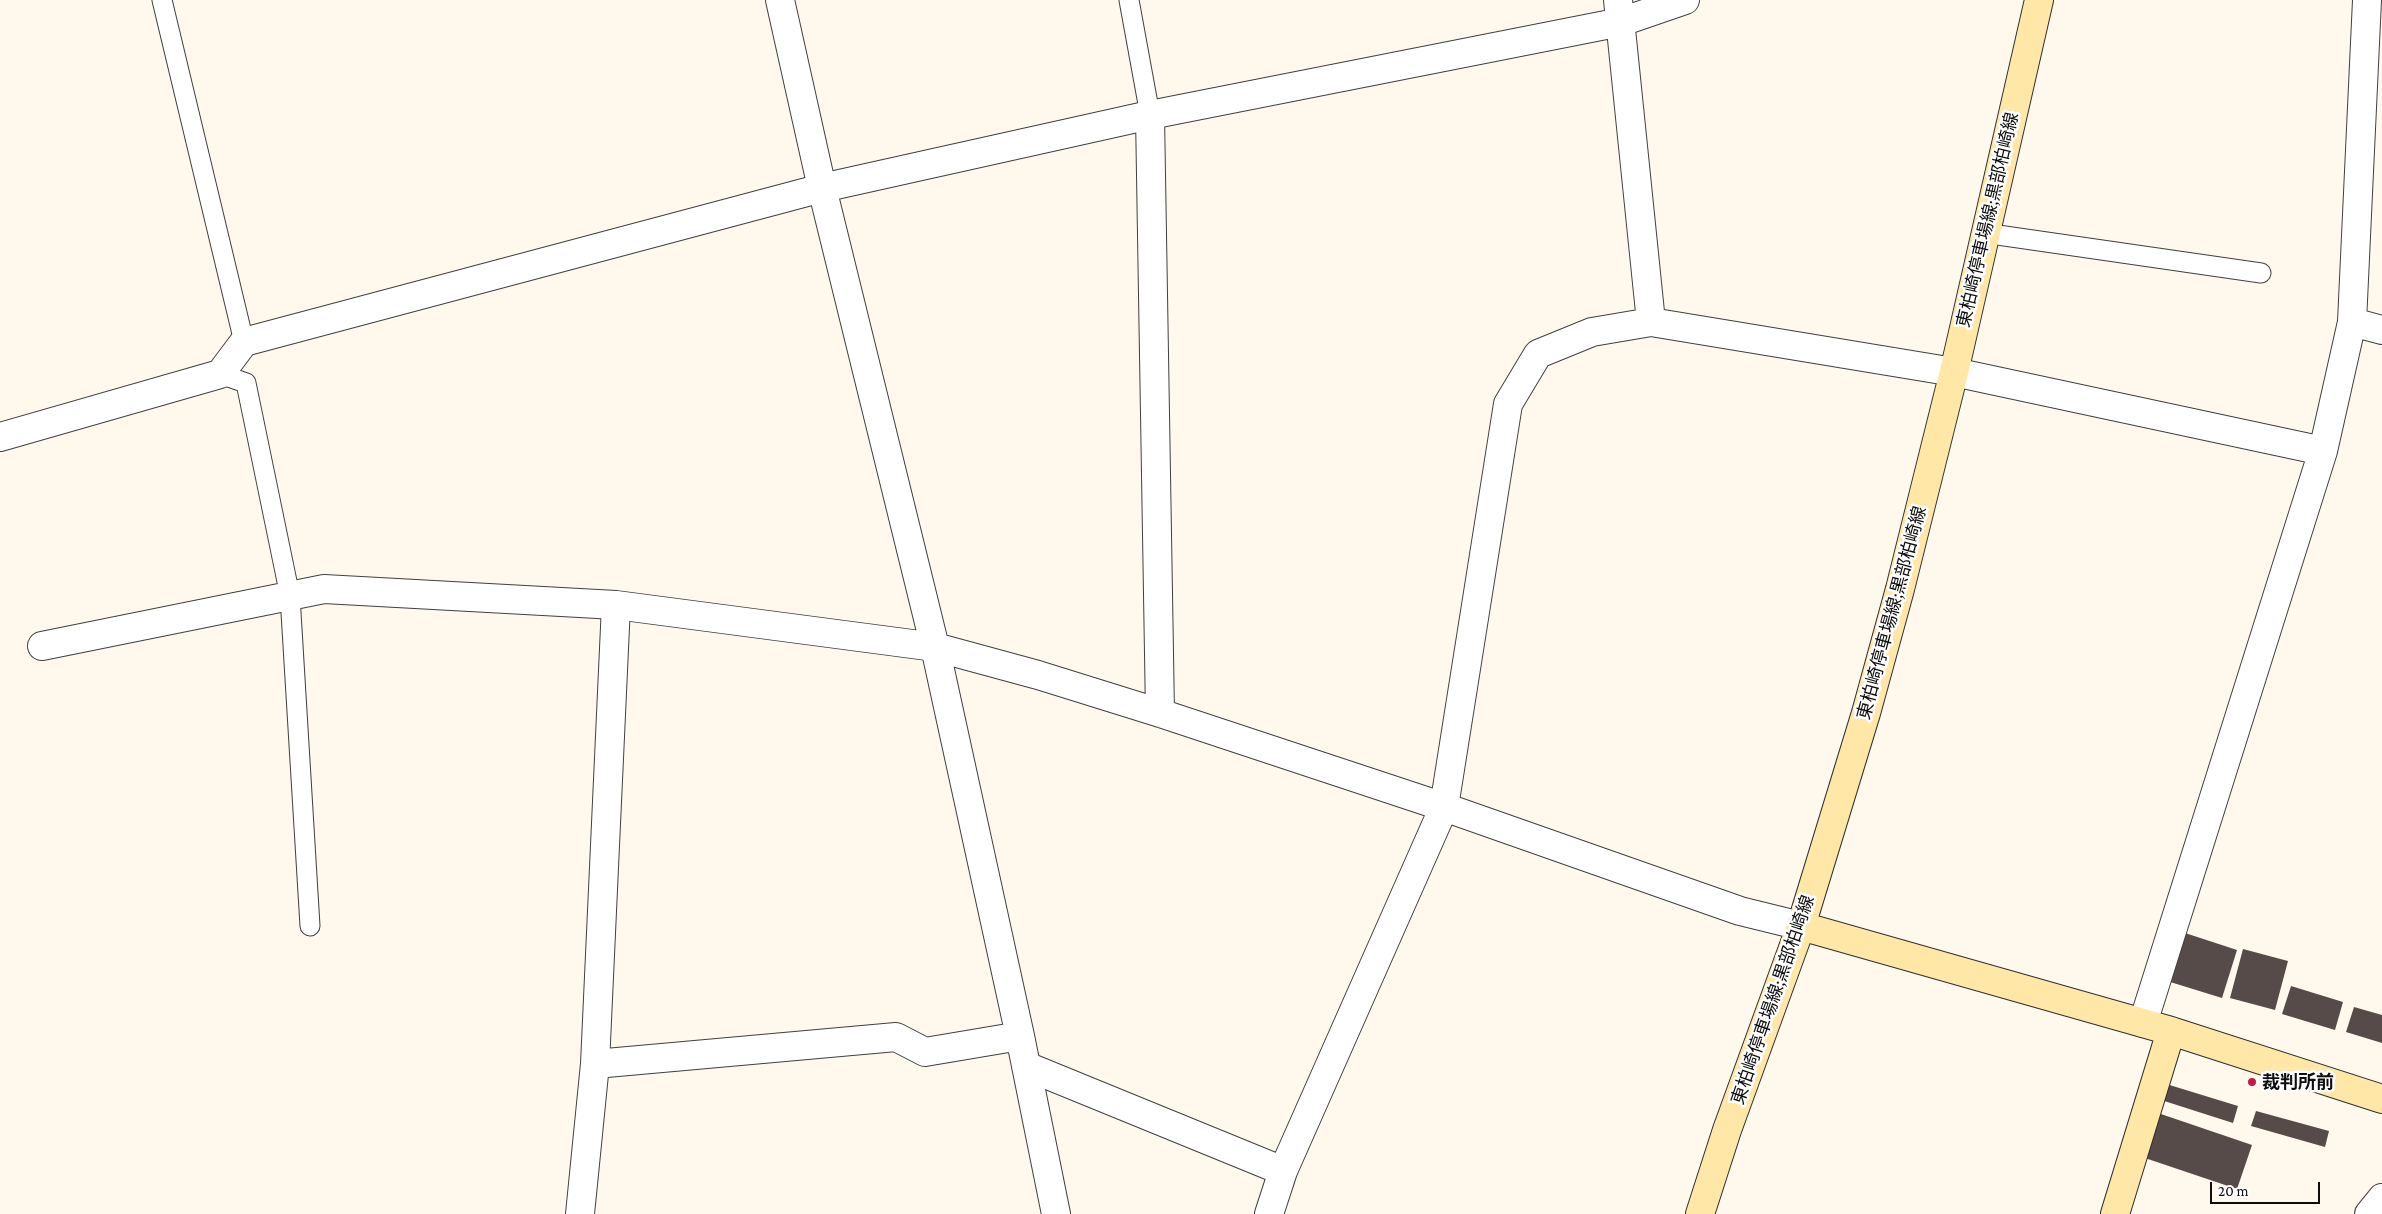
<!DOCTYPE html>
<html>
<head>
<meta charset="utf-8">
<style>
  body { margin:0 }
  #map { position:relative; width:2382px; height:1214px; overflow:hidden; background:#fff8ed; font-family:"Crimson Pro",serif }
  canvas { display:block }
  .scale { position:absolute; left:2210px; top:1182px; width:110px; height:22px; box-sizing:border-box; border:2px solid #0d0d0d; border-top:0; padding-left:6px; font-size:15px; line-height:18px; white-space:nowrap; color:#0d0d0d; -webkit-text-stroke:4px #fff; paint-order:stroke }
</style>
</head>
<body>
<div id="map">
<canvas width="2382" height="1214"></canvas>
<div class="scale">20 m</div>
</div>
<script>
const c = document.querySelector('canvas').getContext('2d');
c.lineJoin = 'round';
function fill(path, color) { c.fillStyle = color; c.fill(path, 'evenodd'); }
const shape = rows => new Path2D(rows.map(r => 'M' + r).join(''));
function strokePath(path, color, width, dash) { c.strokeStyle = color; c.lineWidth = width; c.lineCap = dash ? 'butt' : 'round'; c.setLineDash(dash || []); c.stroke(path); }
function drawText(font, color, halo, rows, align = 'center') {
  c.font = font + ' "Crimson Pro","Noto Sans JP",serif'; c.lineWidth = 5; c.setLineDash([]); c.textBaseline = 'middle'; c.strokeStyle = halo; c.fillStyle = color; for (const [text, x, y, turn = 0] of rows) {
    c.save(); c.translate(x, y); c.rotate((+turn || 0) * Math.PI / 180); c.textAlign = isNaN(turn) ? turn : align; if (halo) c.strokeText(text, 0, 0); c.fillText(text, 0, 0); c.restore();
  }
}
const building = shape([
  [2182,932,2237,950,2222,998,2167,981],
  [2243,949,2288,961,2275,1010,2230,998],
  [2291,986,2343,1002,2335,1030,2282,1014],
  [2354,1007,2382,1015,2382,1043,2346,1032],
  [2163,1083,2238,1106,2233,1123,2158,1099],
  [2256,1111,2329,1131,2325,1147,2251,1126],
  [2155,1112,2252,1145,2237,1189,2139,1156]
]);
const lane = shape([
  [162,0,244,342],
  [1129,0,1150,115],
  [1984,233,2261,273],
  [220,374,246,383,290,596,310,926]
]);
const street = shape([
  [780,0,822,188,935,647,1020,1036,1056,1214],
  [1618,0,1651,322],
  [1150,115,1160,713],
  [2352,322,2367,0],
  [0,437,220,374,244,342,822,188,1150,115,1621,22,1685,0],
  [42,646,324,589,616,605,935,647,1038,675,1160,713,1444,807,1740,911,1801,926],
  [2143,1023,2323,451,2352,322,2382,330],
  [595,1064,896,1037,925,1052,1020,1036],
  [1026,1066,1283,1171],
  [580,1214,595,1064,616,605],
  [1269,1214,1283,1171,1444,807,1508,404,1538,354,1592,332,1651,322,1954,372,2323,451],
  [2369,1214,2382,1198]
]);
const secondary = shape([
  [1801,926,2171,1031,2382,1099],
  [1700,1214,1727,1130,1801,926,1866,713,1900,589,1954,372,2039,0],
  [2115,1214,2171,1031]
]);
const markers = [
  [2252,1082,5,"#c9193e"]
];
const streetNames = [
  ["東柏崎停車場線;黒部柏崎線",1988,220,-77],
  ["東柏崎停車場線;黒部柏崎線",1892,613,-75],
  ["東柏崎停車場線;黒部柏崎線",1773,1000,-71]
];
const poiNames = [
  ["裁判所前",2262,1082]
];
fill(building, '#564b48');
strokePath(lane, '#404040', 21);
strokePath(street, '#404040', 30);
strokePath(secondary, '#2f2f2f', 30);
strokePath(lane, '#fff', 19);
strokePath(street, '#fff', 28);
strokePath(secondary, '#ffe7a8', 28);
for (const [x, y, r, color] of markers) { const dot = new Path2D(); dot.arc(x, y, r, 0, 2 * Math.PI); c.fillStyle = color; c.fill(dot); strokePath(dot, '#fff', 2); }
drawText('18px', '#0d0d0d', '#fff', streetNames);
drawText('bold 18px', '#0d0d0d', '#fff', poiNames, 'left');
</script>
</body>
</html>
